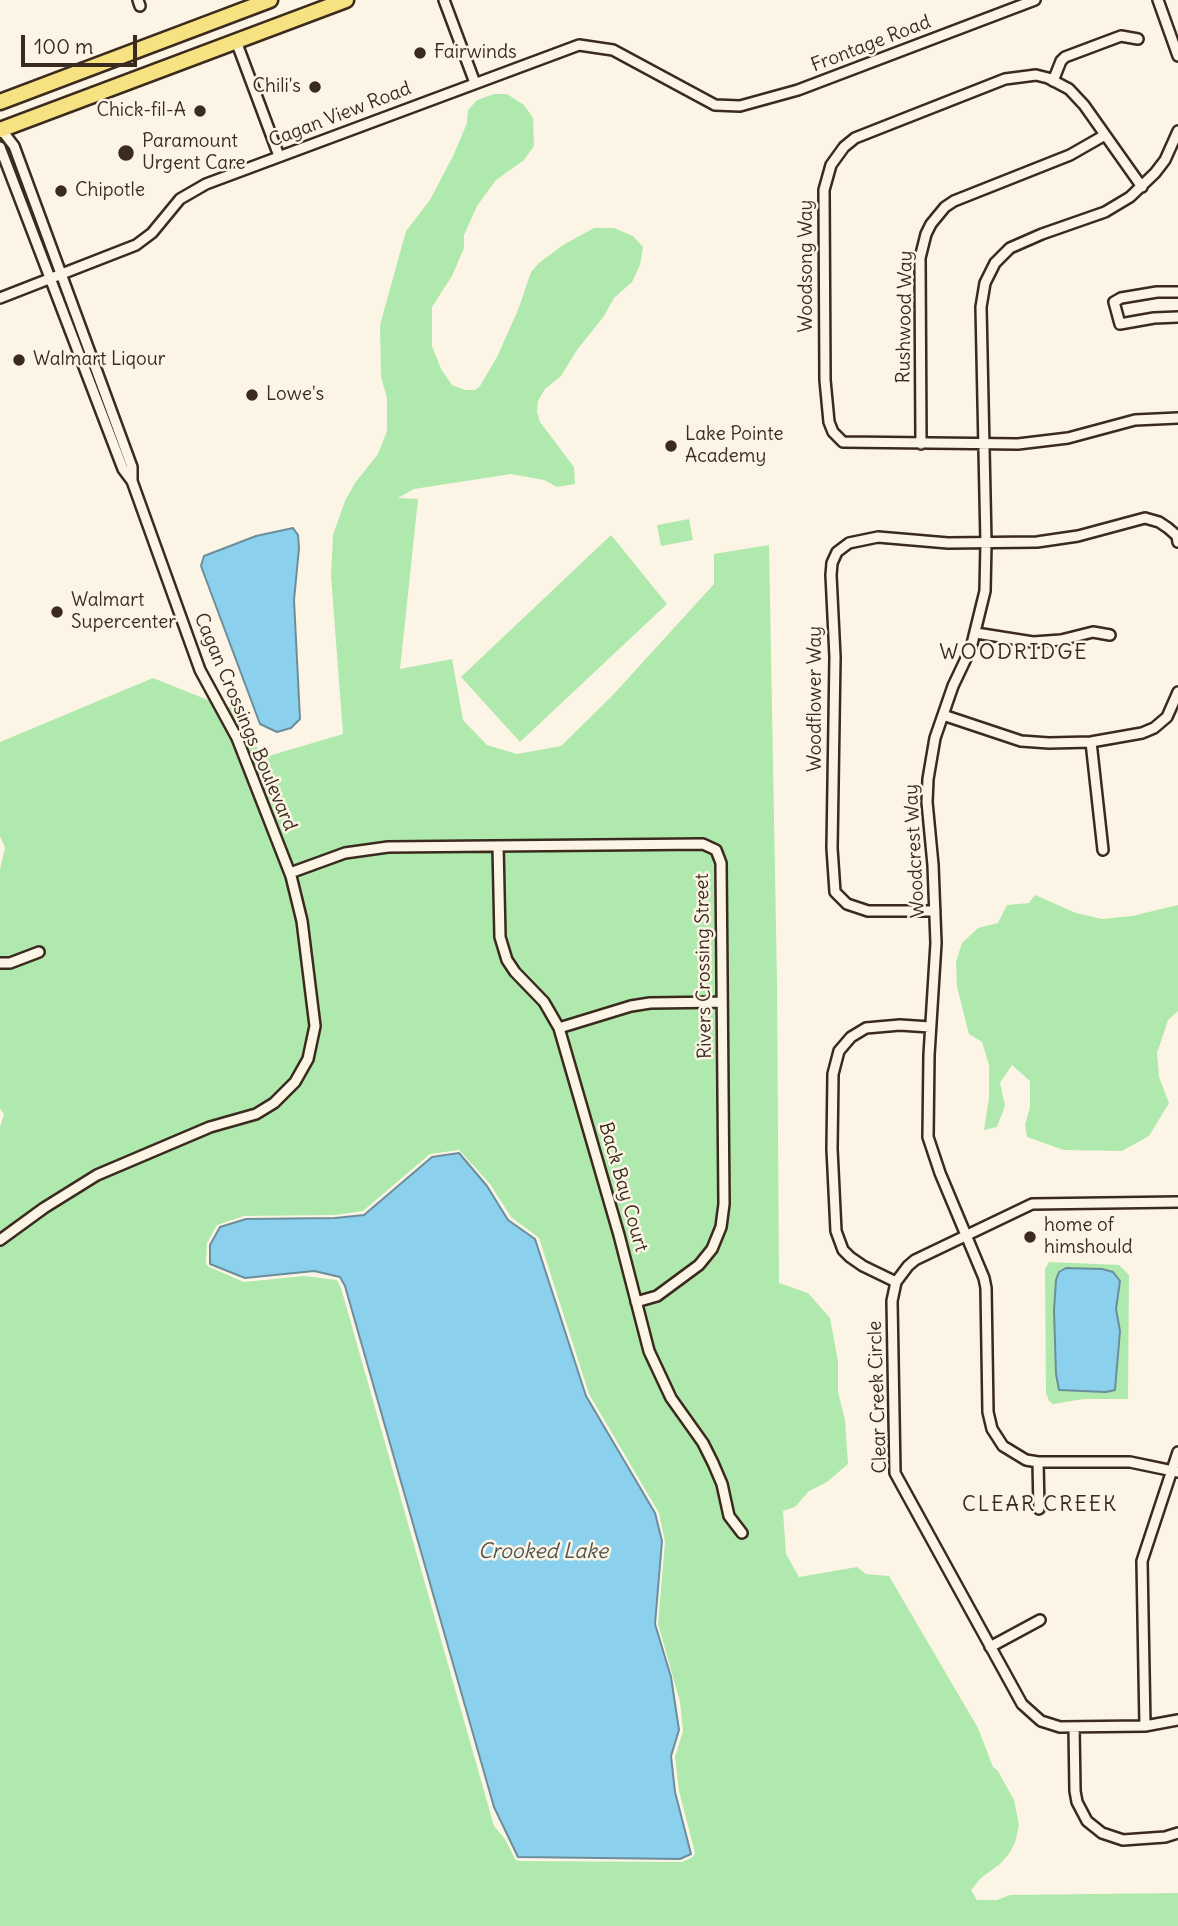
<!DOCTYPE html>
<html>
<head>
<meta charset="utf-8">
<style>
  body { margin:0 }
  #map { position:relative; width:1178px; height:1926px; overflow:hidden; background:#fcf5e5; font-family:Delius,sans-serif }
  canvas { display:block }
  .scale { position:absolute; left:21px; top:35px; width:116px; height:32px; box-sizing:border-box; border:4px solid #3b2a1e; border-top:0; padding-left:9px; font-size:21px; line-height:24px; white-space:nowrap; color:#3b2a1e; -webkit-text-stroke:5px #fcf5e5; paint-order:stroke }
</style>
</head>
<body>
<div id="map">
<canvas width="1178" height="1926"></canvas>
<div class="scale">100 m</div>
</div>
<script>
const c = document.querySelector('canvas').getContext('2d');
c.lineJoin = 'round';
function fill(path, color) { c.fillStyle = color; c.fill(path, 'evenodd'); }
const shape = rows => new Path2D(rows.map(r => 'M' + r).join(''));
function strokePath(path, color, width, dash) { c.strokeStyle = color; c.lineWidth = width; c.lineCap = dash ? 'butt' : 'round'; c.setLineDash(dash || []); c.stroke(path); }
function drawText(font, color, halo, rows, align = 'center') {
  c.font = font + ' Delius,sans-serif'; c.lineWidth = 5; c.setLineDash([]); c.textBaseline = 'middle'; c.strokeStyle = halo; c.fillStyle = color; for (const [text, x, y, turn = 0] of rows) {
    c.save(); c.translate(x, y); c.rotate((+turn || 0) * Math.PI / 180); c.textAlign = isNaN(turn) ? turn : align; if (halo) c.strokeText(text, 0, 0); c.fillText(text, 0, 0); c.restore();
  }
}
const green = shape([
  [494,94,507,94,524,105,533,118,534,146,524,160,496,180,477,206,464,235,464,248,452,276,432,307,432,346,441,369,452,385,465,390,475,390,480,386,497,357,518,310,531,272,539,263,563,245,594,228,614,228,633,236,643,247,640,265,632,282,614,298,604,316,577,350,561,376,545,389,538,401,537,412,540,422,574,467,575,484,557,487,544,480,511,474,414,489,398,498,418,499,400,669,452,659,463,720,487,745,517,754,561,746,612,696,714,584,714,554,769,545,777,982,779,1283,808,1293,830,1318,838,1361,838,1392,845,1420,848,1464,827,1482,809,1491,795,1507,783,1511,786,1554,799,1577,857,1567,866,1574,889,1576,978,1728,993,1767,998,1771,1014,1800,1019,1825,1015,1843,1008,1855,1000,1864,981,1878,971,1890,977,1900,997,1900,1010,1895,1178,1893,1178,1926,0,1926,0,1127,4,1114,0,1109,0,869,5,848,0,836,0,742,153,678,228,708,236,704,255,745,265,757,343,734,331,576,333,535,345,501,355,483,378,454,387,431,387,398,381,377,380,325,406,231,430,200,454,154,467,123,468,110,477,100],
  [459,1150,490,1184,511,1217,539,1238,589,1394,659,1513,665,1542,658,1624,680,1702,683,1731,675,1757,679,1791,695,1853,693,1857,682,1862,518,1861,515,1859,505,1839,494,1826,341,1288,337,1280,304,1276,244,1282,209,1267,206,1264,207,1243,217,1225,244,1216,335,1215,363,1211,430,1154],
  [689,519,693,540,661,546,657,525],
  [611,535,667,604,520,742,461,677],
  [1035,895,1076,913,1102,919,1132,916,1178,905,1178,1011,1168,1020,1157,1053,1159,1077,1169,1103,1149,1136,1122,1151,1064,1150,1027,1137,1025,1125,1030,1107,1030,1081,1012,1065,1000,1083,1005,1106,997,1127,984,1130,989,1098,989,1065,982,1042,969,1034,957,987,956,962,962,943,978,928,998,923,1007,905,1029,903],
  [1049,1262,1119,1265,1129,1275,1128,1399,1084,1399,1053,1404,1049,1401,1046,1393,1045,1269],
  [1066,1268,1102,1269,1119,1292,1116,1309,1120,1331,1116,1362,1117,1379,1106,1392,1079,1390,1056,1347,1054,1310,1056,1280]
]);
const water = shape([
  [293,528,298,535,299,548,294,600,300,719,291,728,277,732,260,724,201,566,204,556,256,536,293,528],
  [459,1153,487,1186,508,1220,535,1239,586,1396,655,1513,662,1541,655,1624,671,1677,679,1730,671,1756,675,1792,691,1854,680,1859,518,1857,494,1807,345,1286,340,1277,314,1271,245,1278,210,1264,210,1245,220,1227,246,1219,335,1218,364,1215,432,1157,459,1153],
  [1066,1268,1102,1269,1113,1272,1120,1281,1116,1309,1120,1331,1115,1390,1106,1392,1059,1390,1056,1374,1054,1310,1056,1280,1059,1272,1066,1268]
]);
const minor = shape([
  [138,0,140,6],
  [444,0,475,83],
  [1158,0,1178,56],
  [236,41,279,156],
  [1053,81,1061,61,1065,57,1121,36,1138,39],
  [0,128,14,146,42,222,132,467,132,481],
  [1178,131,1165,160,1155,173,1130,197,1105,212,1042,234,1010,248,995,263,985,283,981,307,986,543,985,591,971,648,953,686,935,738,928,779,927,802,933,865,936,943,929,1055,928,1137,940,1173,984,1278,986,1288,988,1412,992,1429,1003,1446,1026,1460,1038,1462,1130,1462,1178,1472],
  [0,147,123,469,132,481,200,670,237,738,291,876,302,921,315,1026,308,1059,295,1082,274,1103,256,1114,210,1127,97,1175,44,1208,0,1240],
  [1142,187,1084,105,1069,89,1048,78,1036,75,1005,79,855,138,844,147,831,165,824,190,825,380,829,422,833,432,843,442,1018,444,1068,438,1135,420,1178,418],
  [1178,292,1157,292,1121,298,1114,302,1120,324,1154,318,1178,317],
  [0,298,136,245,152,233,180,199,206,184,579,45,613,50,715,105,740,106,798,90,1035,0],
  [921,444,920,258,926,234,931,224,945,207,954,201,1070,155,1105,135],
  [976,633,1033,642,1061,640,1093,632,1110,635],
  [943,715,1021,741,1049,743,1091,742,1142,733,1154,728,1167,717,1178,692],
  [1091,742,1103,850],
  [498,846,500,937,507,960,515,972,544,1002,559,1028,619,1235,649,1351,671,1398,703,1443,713,1463,722,1484,729,1516,742,1533],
  [290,873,345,853,388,847,703,844,716,850,721,863,724,1204,721,1227,712,1249,699,1265,657,1296,636,1302],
  [935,911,868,911,847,904,835,892,832,848,835,657,831,575,832,563,837,552,849,543,878,537,948,543,1037,542,1078,536,1145,518,1159,522,1168,528,1177,536,1178,542],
  [0,963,10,963,39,952],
  [559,1028,631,1006,650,1003,722,1002],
  [1178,1202,1032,1204,915,1260,908,1266,896,1282,892,1301,895,1473,1022,1704,1041,1721,1060,1727,1145,1726,1178,1720],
  [896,1282,863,1266,850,1257,843,1250,836,1231,832,1149,833,1074,839,1051,851,1037,866,1028,900,1025,930,1027],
  [1038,1462,1039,1509],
  [990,1647,1040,1620],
  [1145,1726,1142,1561,1178,1452],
  [1074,1727,1075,1791,1077,1802,1087,1821,1102,1833,1123,1840,1165,1837,1178,1833]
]);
const trunk = shape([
  [0,102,270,0],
  [0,130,346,0]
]);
const markers = [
  [420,53,7,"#3b2a1e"],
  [315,87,7,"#3b2a1e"],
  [200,111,7,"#3b2a1e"],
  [126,153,9,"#3b2a1e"],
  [61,191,7,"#3b2a1e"],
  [19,360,7,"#3b2a1e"],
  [252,395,7,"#3b2a1e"],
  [671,446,7,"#3b2a1e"],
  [57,612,7,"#3b2a1e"],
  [1030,1237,7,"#3b2a1e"]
];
const streetNames = [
  ["Frontage Road",871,44,-21],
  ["Cagan View Road",340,115,-21],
  ["Woodsong Way",807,266,-90],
  ["Rushwood Way",905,317,-89],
  ["Woodflower Way",816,699,-90],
  ["Cagan Crossings Boulevard",245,722,67],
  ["Woodcrest Way",915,851,-93],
  ["Rivers Crossing Street",704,966,-91],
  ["Back Bay Court",623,1187,74],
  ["Clear Creek Circle",878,1397,-92]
];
const poiNames = [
  ["Fairwinds",434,53],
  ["Chili's",301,87,"right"],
  ["Chick-fil-A",186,111,"right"],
  ["Paramount",142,142],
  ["Urgent Care",142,164],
  ["Chipotle",75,191],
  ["Walmart Liqour",33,360],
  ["Lowe's",266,395],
  ["Lake Pointe",685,435],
  ["Academy",685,457],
  ["Walmart",71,601],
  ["Supercenter",71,623],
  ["home of",1044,1226],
  ["himshould",1044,1248]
];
const neighbourhoodNames = [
  ["WOODRIDGE",1014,653],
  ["CLEAR CREEK",1040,1505]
];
const waterNames = [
  ["Crooked Lake",543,1552]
];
fill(green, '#b0e9ad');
fill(water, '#8bd0ed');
strokePath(water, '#6b8e9a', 2);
strokePath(minor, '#3b2a1e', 14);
strokePath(trunk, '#3b2a1e', 19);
strokePath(minor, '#fcf5e5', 9);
strokePath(trunk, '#f7e281', 14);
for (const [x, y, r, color] of markers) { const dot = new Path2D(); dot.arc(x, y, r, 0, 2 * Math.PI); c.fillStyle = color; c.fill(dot); strokePath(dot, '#fcf5e5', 2.5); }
drawText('19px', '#3b2a1e', '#fcf5e5', streetNames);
drawText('19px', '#3b2a1e', '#fcf5e5', poiNames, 'left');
c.letterSpacing = '2px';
drawText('21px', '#3b2a1e', '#fcf5e5', neighbourhoodNames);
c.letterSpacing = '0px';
drawText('italic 21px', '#4f5452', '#fcf5e5', waterNames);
</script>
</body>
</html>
